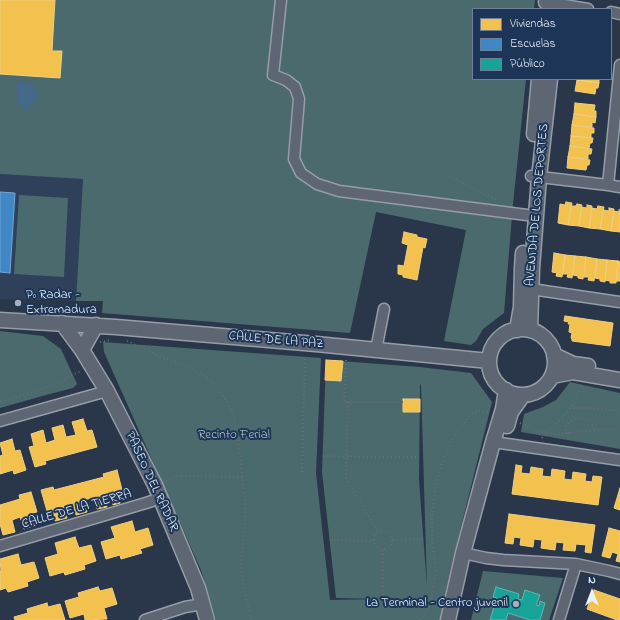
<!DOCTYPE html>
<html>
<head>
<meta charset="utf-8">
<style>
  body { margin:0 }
  #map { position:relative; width:620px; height:620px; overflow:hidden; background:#2a374a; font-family:"Indie Flower",sans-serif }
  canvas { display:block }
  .legend { position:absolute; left:472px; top:8px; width:140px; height:72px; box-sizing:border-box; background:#1d3557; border:1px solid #6e8097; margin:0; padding:5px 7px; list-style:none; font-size:12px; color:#e8f1f8 }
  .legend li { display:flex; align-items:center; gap:8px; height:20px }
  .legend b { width:20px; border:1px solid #6e8097 }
  .north { position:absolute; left:572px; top:572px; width:40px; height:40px; -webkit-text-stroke:3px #1d3557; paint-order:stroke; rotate:0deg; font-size:11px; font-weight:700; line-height:16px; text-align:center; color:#e8f1f8 }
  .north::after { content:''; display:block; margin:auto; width:14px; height:18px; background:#e8f1f8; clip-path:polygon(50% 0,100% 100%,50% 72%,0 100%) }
</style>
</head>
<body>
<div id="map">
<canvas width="620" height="620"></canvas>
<ul class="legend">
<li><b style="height:11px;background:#f2c14e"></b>Viviendas</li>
<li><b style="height:11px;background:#3f88c5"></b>Escuelas</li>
<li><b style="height:11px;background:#17a398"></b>Público</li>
</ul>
<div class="north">N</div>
</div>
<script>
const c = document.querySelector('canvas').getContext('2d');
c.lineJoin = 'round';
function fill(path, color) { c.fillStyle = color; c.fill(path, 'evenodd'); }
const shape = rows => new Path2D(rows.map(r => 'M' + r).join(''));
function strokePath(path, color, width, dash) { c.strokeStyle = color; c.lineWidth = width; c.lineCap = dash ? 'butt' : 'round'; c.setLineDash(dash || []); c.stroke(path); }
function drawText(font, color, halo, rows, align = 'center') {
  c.font = font + ' "Indie Flower",sans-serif'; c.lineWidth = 4; c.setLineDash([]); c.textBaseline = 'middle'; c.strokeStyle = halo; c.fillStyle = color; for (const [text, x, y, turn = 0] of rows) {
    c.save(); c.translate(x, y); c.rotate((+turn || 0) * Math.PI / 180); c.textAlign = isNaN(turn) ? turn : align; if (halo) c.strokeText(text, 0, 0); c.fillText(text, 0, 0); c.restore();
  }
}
const built = shape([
  [0,174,83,179,76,301,0,299]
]);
const green = shape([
  [0,0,535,0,534,9,473,9,473,79,526,79,513,204,504,313,483,329,476,341,471,345,444,341,466,230,376,212,350,333,102,313,103,301,76,301,83,179,0,174],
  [19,195,68,198,64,277,14,274],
  [0,331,43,336,61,349,77,384,73,388,46,395,0,408],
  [103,342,321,358,316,473,330,600,383,599,336,598,322,472,326,360,420,367,471,373,492,402,451,567,440,620,216,620,201,570,104,352],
  [420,384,421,385,427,587,419,480],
  [570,382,620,393,620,449,521,432,524,414,543,407,556,400,567,386],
  [483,571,563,578,549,620,471,620]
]);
const water = shape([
  [18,82,30,83,30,85,33,86,38,90,39,94,38,98,36,101,33,103,30,103,29,109,23,109,23,106,18,106]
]);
const homes = shape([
  [0,0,55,0,52,51,62,51,60,78,0,74,0,0],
  [577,79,599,79,599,83,577,80,577,79],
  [577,80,599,83,598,88,596,88,595,94,575,91,577,80],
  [575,103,595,105,594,111,596,111,596,117,574,114,575,103],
  [574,114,596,117,595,123,592,122,592,127,572,125,574,114],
  [572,125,594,128,594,133,591,133,591,138,571,136,572,125],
  [571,136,593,138,592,143,590,143,589,148,570,146,571,136],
  [570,146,592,149,591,154,588,154,588,159,568,157,570,146],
  [568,157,590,160,589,165,587,165,586,170,567,168,568,157],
  [566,202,572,203,568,225,558,223,560,204,565,205,566,202],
  [577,204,582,205,579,226,568,225,571,206,576,206,577,204],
  [587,205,592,206,589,228,579,226,581,207,587,208,587,205],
  [598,206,604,207,600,229,589,228,592,208,597,209,598,206],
  [609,208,614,209,611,231,600,229,603,210,609,211,609,208],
  [619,210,620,210,620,232,611,231,614,211,619,212,619,210],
  [404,232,417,235,417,237,427,239,425,248,423,247,417,280,403,277,403,275,398,274,398,265,404,266,408,245,402,243,404,232],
  [554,253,565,255,562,277,556,276,557,273,552,272,554,253],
  [565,255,575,256,572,278,567,277,568,274,563,274,565,255],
  [575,256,586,257,583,279,578,278,578,276,573,275,575,256],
  [586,257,597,259,594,281,588,280,589,277,584,277,586,257],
  [597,259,607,260,605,282,600,281,600,279,595,278,597,259],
  [607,260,618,261,616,283,610,283,610,281,605,280,607,260],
  [618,261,620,262,620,281,616,281,618,261],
  [565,316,613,323,610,346,572,341,572,339,571,338,572,333,569,332,570,324,568,324,569,322,564,321,565,316],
  [326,360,343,361,341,381,325,380,326,360],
  [403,399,420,399,420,412,403,412,403,399],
  [83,419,87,431,92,430,97,447,45,461,46,464,35,467,29,447,34,446,31,434,43,430,46,443,55,440,52,428,63,425,66,437,76,435,72,422,83,419],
  [12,439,15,451,20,450,26,470,14,474,13,470,0,474,0,456,3,455,0,443,12,439],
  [516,465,522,466,521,473,530,474,531,467,543,469,542,476,551,477,552,469,565,471,564,479,572,480,573,472,586,474,585,481,592,482,593,476,602,477,598,505,512,494,516,465],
  [117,470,122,490,117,492,120,503,113,505,110,493,104,494,107,507,97,509,94,497,84,500,87,512,76,515,73,503,64,506,67,518,55,521,52,509,47,511,41,490,53,487,54,490,104,477,103,474,117,470],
  [620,488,620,510,614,508,620,488],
  [31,492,37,512,32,513,36,525,24,529,20,517,12,520,15,532,3,535,0,524,0,505,20,499,19,495,31,492],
  [509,514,595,525,591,553,585,552,586,545,576,544,575,551,563,550,564,543,556,542,555,550,541,548,542,540,534,539,533,547,520,545,521,538,514,537,513,544,505,543,509,514],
  [132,521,135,532,148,528,153,545,140,549,142,553,121,559,120,555,106,559,101,542,115,538,111,527,132,521],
  [609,528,620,531,620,562,616,561,618,554,612,552,610,558,602,556,609,528],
  [75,537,79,548,91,545,96,561,84,565,85,569,65,575,64,572,50,576,45,558,58,554,55,543,75,537],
  [18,554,21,565,34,562,39,578,27,582,28,586,8,592,6,588,0,590,0,571,1,571,0,559,18,554],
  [98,587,100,591,112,588,117,604,104,608,107,619,85,620,84,614,70,618,65,601,79,597,78,593,98,587],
  [594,590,620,599,620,620,617,620,587,609,594,590],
  [47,603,48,607,60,604,65,620,15,620,14,617,28,613,27,609,47,603]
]);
const schools = shape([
  [0,192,15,193,10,273,0,272,0,192]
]);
const public = shape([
  [496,587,519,594,518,599,522,600,525,590,540,595,536,605,539,606,540,601,545,603,540,620,530,620,508,613,506,620,490,620,497,598,493,597,496,587]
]);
const path = shape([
  [445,174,496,200],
  [127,341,161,357,185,365,205,376,214,384,222,394,233,414,239,446,245,500,245,520,241,565,244,590,250,614,252,620],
  [100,342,110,340],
  [346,360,344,402,403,402],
  [0,401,41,390,81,371],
  [348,402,346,479,378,532],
  [570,408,591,408,620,411],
  [520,423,537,431,553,434,569,433,595,430,620,429],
  [569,433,566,430,565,427,567,424,572,420,576,419,581,418,589,421,594,427,595,430],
  [542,438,547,432,564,416,575,401,581,387],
  [323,456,419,457],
  [302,472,305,356],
  [166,481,178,476,242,477],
  '374 540a9 9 0 1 1 18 0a9 9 0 1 1-18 0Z',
  [330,540,374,541],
  [393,540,423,539],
  [383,599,383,550],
  [420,620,427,611,431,602,434,582,436,571,435,561,432,540,432,514,436,485,444,457,455,435,470,415,474,412,478,411,490,413]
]);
const street = shape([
  [281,0,273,75,286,80,295,87,299,99,294,159,301,173,317,184,339,191,527,215],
  [558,4,588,9],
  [611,12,620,14],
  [531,176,608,185,620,187],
  [608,185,620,65],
  [531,289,620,302],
  [376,350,384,309],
  [0,421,107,391],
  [493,442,620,460],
  [0,546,146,503,161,498],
  [463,553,486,558,503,560,576,564,609,571,620,574],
  [145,620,185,607,203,604],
  [559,620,576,564]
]);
const secondary = shape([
  [546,2,558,4],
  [534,134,539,79],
  [0,320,116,327,316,344,489,361],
  [62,323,82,350,107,391,155,485,198,588,207,620],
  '489 362a33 33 0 1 1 66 0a33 33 0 1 1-66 0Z',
  [517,330,521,307,522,268,523,253],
  [530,330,532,268,539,177,550,79],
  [82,350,96,325],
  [554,355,573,364,588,366],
  [552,376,573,372,620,380],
  [507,426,511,412,523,395],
  [448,620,463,553,493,442,503,409,506,390]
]);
const markers = [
  [18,303,4,"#a6b0bb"],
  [516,604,4,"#a6b0bb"]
];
const streetNames = [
  ["AVENIDA DE LOS DEPORTES",538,205,-85],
  ["CALLE DE LA PAZ",276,341,5],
  ["PASEO DEL RADAR",151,482,65],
  ["CALLE DE LA TIERRA",77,510,-16]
];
const poiNames = [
  ["Pº Radar -",26,296],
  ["Extremadura",26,311],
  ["La Terminal - Centro juvenil",508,604,"right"]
];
const parkNames = [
  ["Recinto Ferial",234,436]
];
fill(built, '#2f405a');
fill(green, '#4a6a6d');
fill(water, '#446989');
fill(homes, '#f2c14e');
strokePath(homes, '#efcf81', 1);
fill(schools, '#3f88c5');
strokePath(schools, '#72a8d4', 1);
fill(public, '#17a398');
strokePath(public, '#56bab5', 1);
strokePath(street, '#959da7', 13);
strokePath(secondary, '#959da7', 17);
strokePath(path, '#656d78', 2, [1, 3]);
strokePath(street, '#5d6672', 10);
strokePath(secondary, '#5d6672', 14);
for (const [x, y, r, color] of markers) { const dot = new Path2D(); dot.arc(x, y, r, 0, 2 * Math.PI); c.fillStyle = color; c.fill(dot); strokePath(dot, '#1d3557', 1.5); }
drawText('13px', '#e8f1f8', '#1d3557', streetNames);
drawText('13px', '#e8f1f8', '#1d3557', poiNames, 'left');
drawText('13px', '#b2c5c9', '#1d3557', parkNames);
</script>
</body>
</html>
